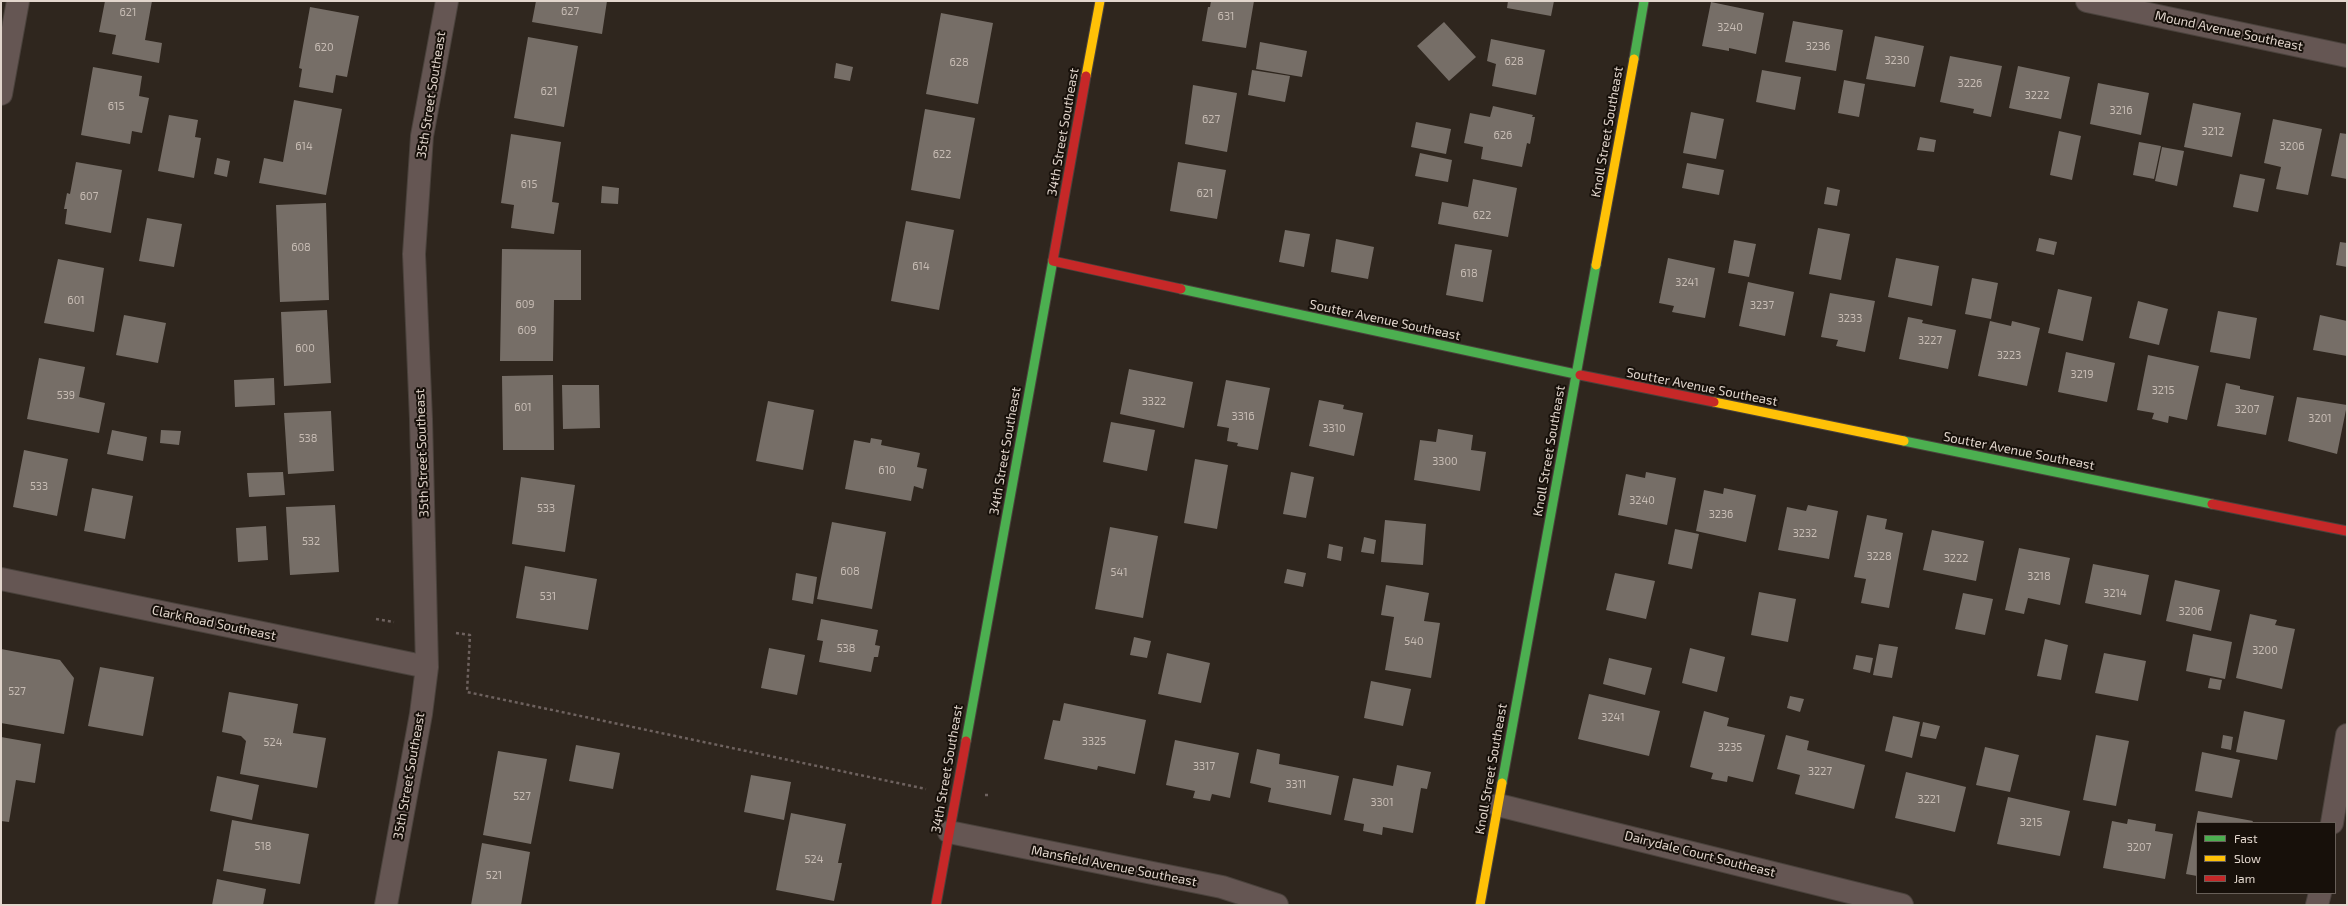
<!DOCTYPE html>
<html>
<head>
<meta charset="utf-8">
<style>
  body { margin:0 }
  #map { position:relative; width:2348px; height:906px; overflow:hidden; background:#2f261e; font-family:"Exo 2",sans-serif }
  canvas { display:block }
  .frame { position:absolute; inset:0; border:2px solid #e2d6cd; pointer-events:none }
  .legend { position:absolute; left:2196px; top:822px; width:140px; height:72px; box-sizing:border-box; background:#17100a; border:1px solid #685f58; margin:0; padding:5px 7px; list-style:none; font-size:12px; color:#e2d6cd }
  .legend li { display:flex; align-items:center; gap:8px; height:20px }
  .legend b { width:20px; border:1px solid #685f58 }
</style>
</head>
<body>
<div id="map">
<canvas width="2348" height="906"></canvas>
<div class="frame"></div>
<ul class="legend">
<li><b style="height:5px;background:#4caf50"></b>Fast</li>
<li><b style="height:5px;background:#ffc107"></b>Slow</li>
<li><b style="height:5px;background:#c62828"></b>Jam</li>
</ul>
</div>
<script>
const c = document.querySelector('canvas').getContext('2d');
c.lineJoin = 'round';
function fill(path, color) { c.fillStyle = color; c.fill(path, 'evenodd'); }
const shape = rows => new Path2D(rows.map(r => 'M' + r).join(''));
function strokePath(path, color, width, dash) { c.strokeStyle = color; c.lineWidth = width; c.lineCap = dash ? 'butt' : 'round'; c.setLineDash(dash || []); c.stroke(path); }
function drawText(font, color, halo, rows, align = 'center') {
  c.font = font + ' "Exo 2",sans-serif'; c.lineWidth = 4; c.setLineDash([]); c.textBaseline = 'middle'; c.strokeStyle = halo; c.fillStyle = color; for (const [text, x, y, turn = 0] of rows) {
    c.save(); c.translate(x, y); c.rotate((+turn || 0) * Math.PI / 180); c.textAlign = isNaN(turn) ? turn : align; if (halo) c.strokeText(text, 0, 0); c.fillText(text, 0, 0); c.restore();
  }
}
const building = shape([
  [105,1,152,1,145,40,162,43,159,63,112,54,116,35,99,32],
  [536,1,607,1,602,34,532,22],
  [1211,1,1254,1,1246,48,1202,41,1208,7,1210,7],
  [1508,1,1554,1,1551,16,1507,8],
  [1711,2,1764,13,1756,54,1729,48,1729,51,1702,46],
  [310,7,359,16,347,77,336,75,333,93,299,87,302,69,299,68],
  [941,13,993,23,978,104,926,94],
  [1793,21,1843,30,1836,71,1785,62],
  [1444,22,1476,57,1449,81,1417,46],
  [1875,36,1924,46,1915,87,1866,79],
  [528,37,578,46,564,127,514,118],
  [1491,39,1545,50,1536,95,1492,86,1496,64,1487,61],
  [1260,42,1307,51,1302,77,1256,69],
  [1950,56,2002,66,1991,117,1973,113,1974,109,1940,102],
  [836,63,853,67,850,81,834,78],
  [2018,66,2070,77,2061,119,2009,108],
  [93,67,142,76,139,96,149,98,142,133,132,131,130,144,81,135],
  [1252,70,1290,76,1285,102,1248,95],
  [1762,70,1801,77,1795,110,1756,102],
  [1844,80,1865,84,1859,117,1838,113],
  [2098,83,2149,93,2141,135,2090,124],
  [1193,85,1237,93,1227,152,1185,144],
  [294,100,342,109,326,195,259,183,264,158,283,162],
  [2193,103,2241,113,2232,157,2184,147],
  [1493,106,1533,115,1532,117,1535,117,1530,144,1527,143,1522,167,1481,159,1483,147,1464,143,1470,113,1490,117],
  [925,109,975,118,960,199,911,190],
  [1691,112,1724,119,1716,159,1683,153],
  [169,115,198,120,195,137,201,138,194,178,158,171],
  [2273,119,2322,129,2308,195,2276,189,2281,167,2264,163],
  [1416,122,1451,129,1446,154,1411,147],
  [2059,131,2081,136,2072,180,2050,175],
  [2340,133,2347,134,2347,179,2331,176],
  [511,134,561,142,552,202,559,203,554,234,511,228,514,205,501,203],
  [1920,137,1936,140,1934,152,1917,150],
  [2139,142,2161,146,2154,179,2133,175],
  [2162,147,2184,151,2177,186,2155,181],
  [1420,153,1452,160,1448,182,1415,176],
  [217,158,230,161,227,177,214,174],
  [76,162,122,170,111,233,65,224,67,209,64,209,67,193,70,194],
  [1178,162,1226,170,1217,219,1170,211],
  [1687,163,1724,170,1719,195,1682,188],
  [2240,174,2265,179,2258,212,2233,207],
  [1473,179,1517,188,1508,237,1438,224,1442,202,1468,207],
  [602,186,619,188,618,204,601,203],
  [1827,187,1840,190,1837,206,1824,204],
  [326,203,329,300,280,302,276,205],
  [147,218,182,224,174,267,139,261],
  [906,221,954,230,939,310,891,301],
  [1818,228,1850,234,1841,280,1809,274],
  [1285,230,1310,234,1304,267,1279,262],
  [2039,238,2057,242,2054,255,2036,251],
  [1336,239,1374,247,1368,279,1331,272],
  [1734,240,1756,244,1749,277,1728,273],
  [2340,242,2347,243,2347,267,2336,265],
  [1455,244,1492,250,1483,302,1446,295],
  [502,249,581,250,581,300,554,300,553,361,500,361],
  [1668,258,1715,268,1705,318,1672,312,1674,306,1659,303],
  [1896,258,1939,266,1932,306,1888,297],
  [58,259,104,268,94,332,44,323],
  [1972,278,1998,283,1991,319,1965,314],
  [1748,282,1794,292,1785,336,1739,326],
  [2058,289,2092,297,2083,341,2048,333],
  [1830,293,1875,301,1865,352,1836,346,1838,340,1821,337],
  [2138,301,2168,309,2159,345,2129,338],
  [327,310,331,383,284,386,281,312],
  [2218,311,2257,318,2250,359,2210,352],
  [124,315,166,323,158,363,116,355],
  [2320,315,2347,321,2347,356,2313,350],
  [1908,317,1923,320,1922,323,1956,330,1948,369,1899,359],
  [1990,321,2011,326,2012,321,2040,328,2027,386,1978,376],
  [2066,352,2115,363,2107,402,2058,392],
  [2148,355,2199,366,2187,420,2169,416,2168,423,2152,419,2154,413,2137,410],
  [39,358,85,367,79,397,105,403,99,433,27,419],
  [1129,369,1193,382,1184,428,1120,414],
  [553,375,554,450,503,450,502,376],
  [274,378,275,405,235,407,234,380],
  [1226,380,1270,388,1258,450,1237,446,1238,443,1227,441,1229,428,1217,426],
  [2226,383,2240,386,2240,389,2274,396,2266,435,2217,426],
  [562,385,599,385,600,428,563,429],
  [2297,397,2347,405,2337,454,2288,441],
  [1319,400,1344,405,1343,409,1363,413,1354,456,1309,446],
  [768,401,814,410,803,470,756,461],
  [331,411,334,471,288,474,284,413],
  [1111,422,1155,430,1147,471,1103,462],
  [1438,429,1473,435,1471,450,1486,452,1480,491,1414,480,1420,440,1436,442],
  [112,430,147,437,143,461,107,454],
  [161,430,181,431,179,445,160,443],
  [871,438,882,440,881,445,920,453,917,467,927,469,923,489,914,486,911,501,845,489,854,440,870,443],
  [24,450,68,459,57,516,13,507],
  [1195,459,1228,465,1217,529,1184,523],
  [283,472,285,495,249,497,247,473],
  [1291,472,1314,477,1306,518,1283,514],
  [1646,472,1676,478,1667,525,1618,515,1626,474,1645,478],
  [521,477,575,485,565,552,512,544],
  [92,488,133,496,125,539,84,531],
  [1724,488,1756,495,1746,542,1696,531,1704,490,1723,494],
  [335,505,339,572,290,575,286,507],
  [1808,505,1838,511,1829,559,1778,550,1787,507,1806,511],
  [1867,515,1887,519,1885,529,1903,533,1889,608,1861,603,1866,579,1854,577],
  [1385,520,1426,524,1423,565,1381,562],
  [832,522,886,532,872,609,817,599],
  [266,526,268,560,238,562,236,528],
  [1110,527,1158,536,1143,618,1095,609],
  [1675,529,1699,534,1692,569,1668,564],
  [1932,530,1984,541,1976,581,1923,570],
  [1364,537,1376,540,1374,554,1361,552],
  [1329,544,1343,547,1341,561,1327,558],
  [2019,548,2070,558,2060,605,2028,598,2024,614,2005,610],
  [2093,564,2149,575,2141,615,2085,603],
  [525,566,597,579,588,630,516,618],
  [1287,569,1306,573,1303,587,1284,583],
  [796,573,817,577,813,604,792,600],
  [1615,573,1655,581,1646,619,1606,610],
  [2175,580,2220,590,2211,631,2166,621],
  [1386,585,1429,593,1424,621,1440,623,1431,678,1385,670,1394,617,1381,615],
  [1759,592,1796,599,1788,642,1751,635],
  [1963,593,1993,599,1985,635,1955,629],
  [2250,614,2277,620,2275,625,2295,629,2282,689,2236,678],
  [821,619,878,630,875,645,880,646,878,657,874,657,871,672,819,662,823,641,817,640],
  [2193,634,2232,642,2225,679,2186,671],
  [1134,637,1151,641,1147,658,1130,655],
  [2045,639,2068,645,2061,680,2037,676],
  [1879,644,1898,647,1892,678,1873,675],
  [769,648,805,655,797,695,761,688],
  [1690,648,1725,657,1717,692,1682,683],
  [1,649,60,660,74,678,64,734,1,723],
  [1167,653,1210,663,1201,703,1158,694],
  [2104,653,2146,661,2138,701,2095,693],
  [1856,655,1873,658,1870,673,1853,669],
  [1609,658,1652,668,1645,695,1603,684],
  [100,667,154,677,143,736,88,726],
  [2210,678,2222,680,2220,690,2208,688],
  [1371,681,1411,689,1403,726,1364,718],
  [229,692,298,704,293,733,326,738,317,788,240,774,246,741,241,736,222,732],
  [1589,694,1660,711,1649,756,1578,739],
  [1790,696,1804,699,1800,712,1787,708],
  [1064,703,1146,720,1135,774,1098,766,1097,770,1044,759,1053,720,1060,721],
  [1704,711,1729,718,1727,726,1765,735,1753,782,1728,776,1727,782,1711,779,1713,773,1690,767],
  [2244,711,2285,720,2277,760,2236,752],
  [1893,716,1920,722,1912,758,1885,751],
  [1923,722,1940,726,1936,739,1920,736],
  [1786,735,1809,741,1807,750,1865,765,1854,809,1795,794,1800,775,1777,769],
  [2096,735,2129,741,2116,806,2083,800],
  [2223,735,2233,737,2231,750,2221,748],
  [1,737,41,744,35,783,16,780,9,822,1,821],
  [1175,740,1239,753,1230,798,1212,794,1210,801,1193,798,1195,791,1166,785],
  [576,745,620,753,613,789,569,781],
  [1985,747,2019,755,2010,792,1976,785],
  [1257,749,1280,754,1279,764,1339,776,1331,815,1268,802,1271,788,1250,783],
  [498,751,547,759,531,844,483,835],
  [2202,752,2240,760,2232,798,2195,791],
  [1397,765,1431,772,1427,789,1421,788,1413,833,1383,827,1382,835,1363,831,1364,824,1344,820,1353,778,1393,786],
  [1906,772,1966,787,1955,832,1895,818],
  [751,775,791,782,784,820,744,812],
  [217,776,259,785,252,820,210,811],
  [2008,797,2070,811,2060,856,1997,844],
  [2198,811,2253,821,2252,823,2197,823,2197,876,2186,874],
  [791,813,846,824,838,863,842,863,834,901,776,890],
  [2128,819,2156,824,2155,831,2173,834,2165,879,2103,868,2112,821,2127,824],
  [232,820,309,834,300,884,223,871],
  [482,843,530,852,521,905,471,905],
  [217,879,266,889,263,905,212,905]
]);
const path = shape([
  [376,619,394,622],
  [456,633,470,635,467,692,926,789],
  [985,795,991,795]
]);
const street = shape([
  [2087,1,2347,56],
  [1,94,18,1],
  [1,579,427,667],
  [1498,805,1902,905],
  [2332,823,2347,735],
  [949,832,1222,887,1277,905],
  [386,905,421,714,427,667,421,419,414,254,422,136,447,1],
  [2317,905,2320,893]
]);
const fast = shape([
  [1634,59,1644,1],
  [1181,289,1580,375],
  [1904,441,2212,504],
  [966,741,1053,260],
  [1502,783,1596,265]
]);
const slow = shape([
  [1086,76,1100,1],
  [1596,265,1634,59],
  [1714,402,1904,441],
  [1480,905,1502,783]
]);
const jam = shape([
  [1053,260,1086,76],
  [1053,261,1181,289],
  [1580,375,1714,402],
  [2212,504,2347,531],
  [936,905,966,741]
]);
const numberNames = [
  ["627",570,11],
  ["621",128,12],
  ["631",1226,16],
  ["3240",1730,27],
  ["3236",1818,46],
  ["620",324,47],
  ["3230",1897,60],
  ["628",1514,61],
  ["628",959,62],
  ["3226",1970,83],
  ["621",549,91],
  ["3222",2037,95],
  ["615",116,106],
  ["3216",2121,110],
  ["627",1211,119],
  ["3212",2213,131],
  ["626",1503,135],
  ["614",304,146],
  ["3206",2292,146],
  ["622",942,154],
  ["615",529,184],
  ["621",1205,193],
  ["607",89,196],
  ["622",1482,215],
  ["608",301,247],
  ["614",921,266],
  ["618",1469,273],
  ["3241",1687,282],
  ["601",76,300],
  ["609",525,304],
  ["3237",1762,305],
  ["3233",1850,318],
  ["609",527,330],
  ["3227",1930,340],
  ["600",305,348],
  ["3223",2009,355],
  ["3219",2082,374],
  ["3215",2163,390],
  ["539",66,395],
  ["3322",1154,401],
  ["601",523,407],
  ["3207",2247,409],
  ["3316",1243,416],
  ["3201",2320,418],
  ["3310",1334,428],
  ["538",308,438],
  ["3300",1445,461],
  ["610",887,470],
  ["533",39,486],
  ["3240",1642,500],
  ["533",546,508],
  ["3236",1721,514],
  ["3232",1805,533],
  ["532",311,541],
  ["3228",1879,556],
  ["3222",1956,558],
  ["608",850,571],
  ["541",1119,572],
  ["3218",2039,576],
  ["3214",2115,593],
  ["531",548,596],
  ["3206",2191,611],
  ["540",1414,641],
  ["538",846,648],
  ["3200",2265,650],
  ["527",17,691],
  ["3241",1613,717],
  ["3325",1094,741],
  ["524",273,742],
  ["3235",1730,747],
  ["3317",1204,766],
  ["3227",1820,771],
  ["3311",1296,784],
  ["527",522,796],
  ["3221",1929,799],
  ["3301",1382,802],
  ["3215",2031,822],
  ["518",263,846],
  ["3207",2139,847],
  ["524",814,859],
  ["521",494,875]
];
const streetNames = [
  ["Mound Avenue Southeast",2229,31,12],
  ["35th Street Southeast",431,95,-81],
  ["34th Street Southeast",1063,132,-80],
  ["Knoll Street Southeast",1607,132,-80],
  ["Soutter Avenue Southeast",1385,320,12],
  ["Soutter Avenue Southeast",1702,387,11],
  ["34th Street Southeast",1005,451,-80],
  ["Knoll Street Southeast",1549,451,-80],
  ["Soutter Avenue Southeast",2019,451,11],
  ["35th Street Southeast",422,453,-92],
  ["Clark Road Southeast",214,623,12],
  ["34th Street Southeast",947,769,-80],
  ["Knoll Street Southeast",1491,769,-80],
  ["35th Street Southeast",409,776,-80],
  ["Dairydale Court Southeast",1700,854,14],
  ["Mansfield Avenue Southeast",1114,866,11]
];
fill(building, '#766e67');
strokePath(street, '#4a423c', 24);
strokePath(fast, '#4a423c', 11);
strokePath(slow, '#4a423c', 11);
strokePath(jam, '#4a423c', 11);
strokePath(path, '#6e625f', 2.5, [3, 3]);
strokePath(street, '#655653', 22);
strokePath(fast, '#4caf50', 9);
strokePath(slow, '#ffc107', 9);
strokePath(jam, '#c62828', 9);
drawText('11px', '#c7bcb4', null, numberNames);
drawText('13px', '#e2d6cd', '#17100a', streetNames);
</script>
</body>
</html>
